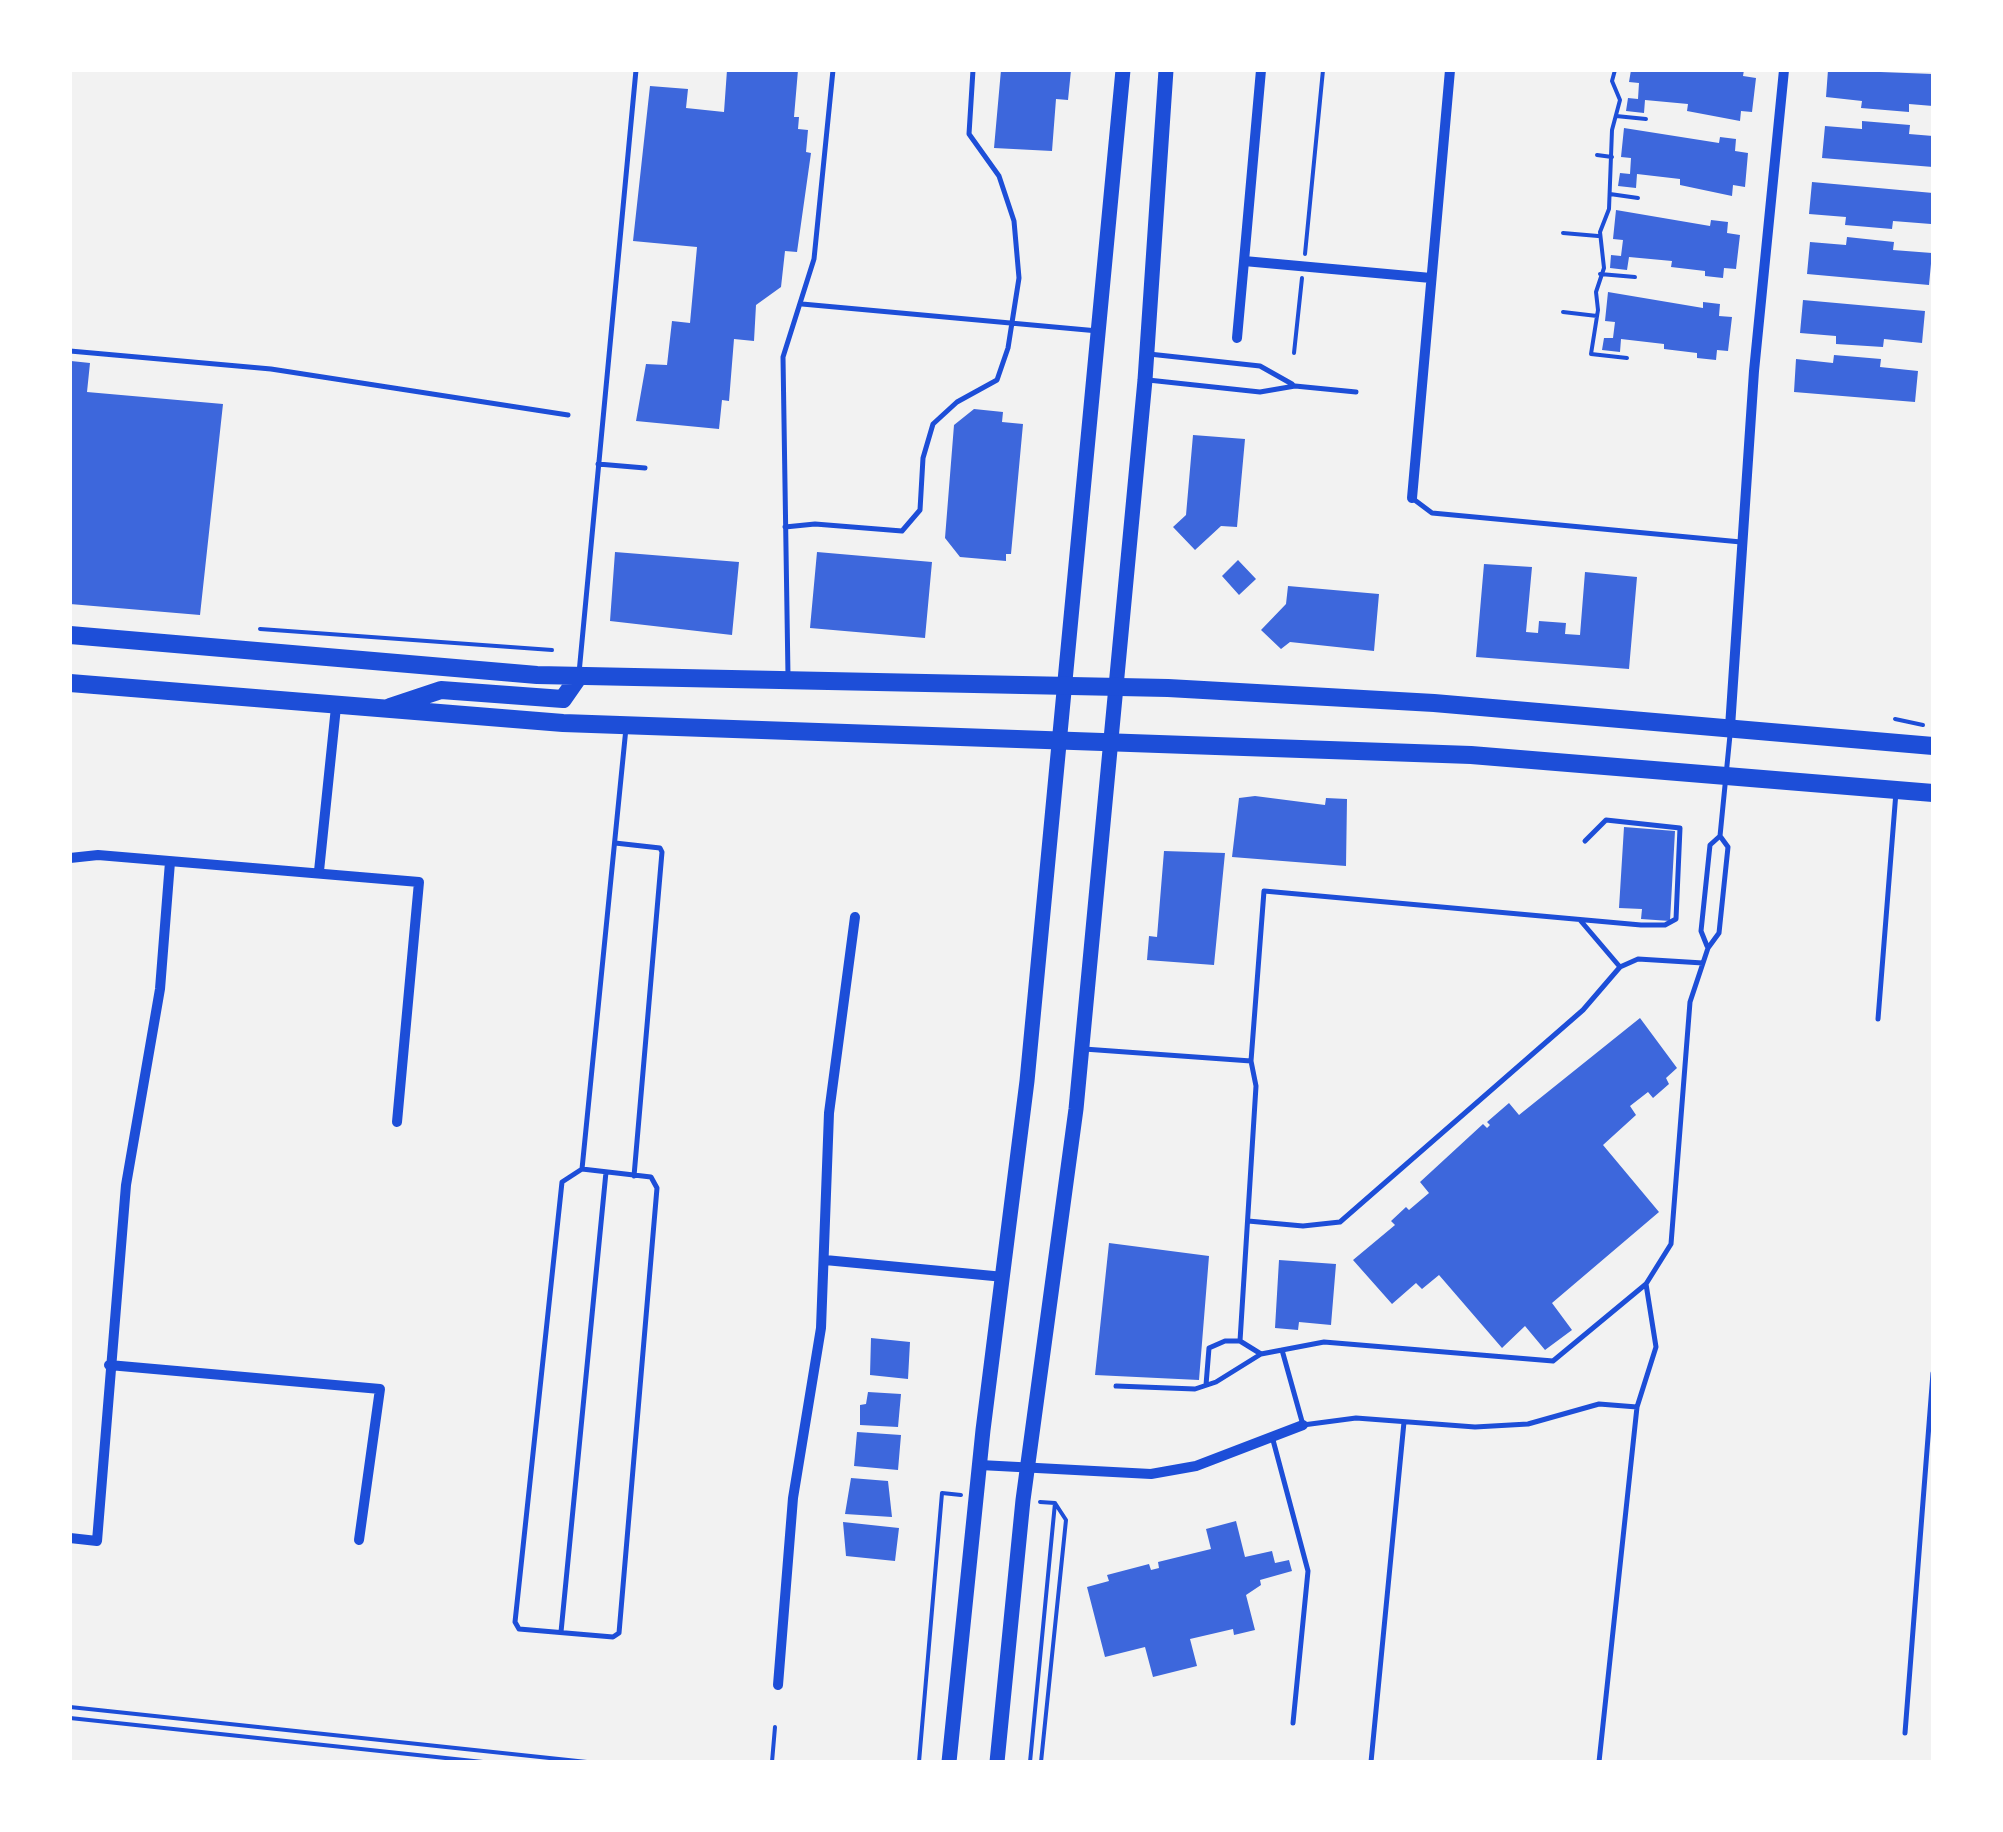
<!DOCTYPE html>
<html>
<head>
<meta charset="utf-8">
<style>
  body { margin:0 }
  #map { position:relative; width:2003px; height:1832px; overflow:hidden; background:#f2f2f2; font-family:"Roboto Serif",serif }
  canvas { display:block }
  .frame { position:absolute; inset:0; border:72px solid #fff; pointer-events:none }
</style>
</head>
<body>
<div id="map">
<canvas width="2003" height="1832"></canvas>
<div class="frame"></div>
</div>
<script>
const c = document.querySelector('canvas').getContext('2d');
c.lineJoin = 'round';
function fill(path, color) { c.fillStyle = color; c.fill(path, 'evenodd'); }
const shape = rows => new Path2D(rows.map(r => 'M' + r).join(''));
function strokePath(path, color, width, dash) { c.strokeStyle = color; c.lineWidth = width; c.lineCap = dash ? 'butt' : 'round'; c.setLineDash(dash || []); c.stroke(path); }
const building = shape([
  [727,70,798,70,794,117,799,117,798,129,808,130,806,152,811,153,797,252,785,251,781,287,756,305,754,341,734,339,729,401,722,400,719,429,636,421,646,364,667,365,672,321,690,323,697,247,633,241,650,86,688,89,686,108,724,112],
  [1001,70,1071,70,1068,100,1056,99,1052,151,994,148],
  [1631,70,1744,70,1743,76,1756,78,1752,112,1741,111,1740,121,1687,111,1688,104,1645,100,1644,113,1626,111,1628,98,1638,99,1639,83,1629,82],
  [1828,70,1933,74,1933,106,1909,104,1909,112,1861,108,1862,101,1826,97],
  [1862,121,1910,125,1909,134,1933,136,1933,167,1822,158,1825,126,1862,129],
  [1624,128,1719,143,1720,137,1736,139,1735,151,1748,153,1745,187,1733,185,1732,196,1680,185,1680,179,1637,174,1636,188,1618,186,1620,173,1630,174,1631,158,1621,157],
  [1812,182,1933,193,1931,224,1893,221,1892,229,1845,225,1846,217,1809,214],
  [1616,210,1710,226,1711,220,1728,222,1727,233,1740,235,1736,269,1724,268,1723,278,1705,276,1705,271,1671,267,1672,261,1629,257,1627,270,1610,268,1611,255,1621,256,1623,240,1613,239],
  [1847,237,1894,242,1893,250,1932,253,1929,285,1807,274,1810,242,1846,245],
  [1608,292,1703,308,1703,302,1720,304,1719,316,1732,317,1728,351,1717,350,1716,360,1697,358,1697,353,1664,349,1664,344,1621,339,1620,352,1602,350,1604,338,1613,338,1615,322,1605,321],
  [1803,300,1925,311,1922,343,1884,339,1883,347,1836,344,1836,336,1800,333],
  [1834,355,1881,359,1880,367,1918,371,1915,402,1794,392,1796,359,1833,363],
  [71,361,90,363,87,392,223,404,200,615,70,604],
  [974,409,1003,412,1002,422,1023,424,1011,554,1006,554,1006,561,960,557,945,538,954,425],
  [1193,435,1245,439,1237,527,1221,526,1195,550,1173,527,1186,515],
  [615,552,739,562,732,635,610,621],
  [817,552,932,562,925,638,810,628],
  [1238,560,1256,579,1239,595,1222,576],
  [1484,564,1532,567,1526,632,1538,633,1539,621,1566,623,1565,634,1580,635,1585,572,1637,577,1629,669,1476,657],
  [1288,586,1379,594,1374,651,1290,642,1281,649,1261,630,1286,604],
  [1255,796,1325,805,1326,798,1347,799,1346,866,1232,857,1239,798],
  [1624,827,1675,831,1670,921,1641,919,1642,909,1619,908],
  [1164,851,1225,853,1214,965,1147,960,1149,936,1157,937],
  [1640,1018,1677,1068,1666,1078,1669,1084,1653,1098,1648,1092,1630,1106,1636,1115,1603,1145,1659,1212,1552,1303,1572,1330,1545,1350,1525,1326,1502,1348,1439,1275,1422,1289,1416,1283,1392,1304,1353,1260,1395,1225,1391,1221,1406,1207,1409,1210,1429,1193,1420,1182,1483,1124,1487,1128,1490,1125,1487,1122,1509,1103,1519,1115],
  [1109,1243,1209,1256,1199,1380,1095,1375],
  [1279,1260,1336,1264,1331,1325,1299,1322,1298,1330,1275,1328],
  [871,1338,910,1342,908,1379,870,1375],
  [868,1392,901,1394,898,1427,860,1425,860,1405,866,1404],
  [857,1432,901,1435,898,1470,854,1466],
  [851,1478,888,1481,892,1517,845,1514],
  [1236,1521,1245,1557,1272,1551,1275,1563,1289,1560,1292,1571,1260,1580,1261,1585,1246,1595,1255,1630,1234,1635,1233,1629,1190,1639,1197,1666,1153,1677,1145,1647,1105,1657,1087,1587,1109,1581,1107,1575,1149,1564,1151,1570,1159,1568,1158,1562,1211,1549,1206,1529],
  [843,1522,899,1528,895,1561,846,1556]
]);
const path = shape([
  [1615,70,1612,81,1620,100,1612,130,1609,209,1600,232,1604,268,1596,292,1598,310,1591,354,1627,358],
  [1616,116,1646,119],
  [1597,155,1612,157],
  [1610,194,1638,198],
  [1563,233,1598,236],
  [1305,254,1323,70],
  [1600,274,1635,277],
  [1563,312,1597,316],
  [1294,353,1302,278],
  [260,629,552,650],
  [1895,719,1923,725],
  [1040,1502,1055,1503],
  [70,1707,587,1762],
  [70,1718,483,1762],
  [772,1762,775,1727],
  [919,1762,942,1493,961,1495],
  [1030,1762,1055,1503],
  [1041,1762,1066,1520,1055,1503]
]);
const service = shape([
  [802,304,1098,331],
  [70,351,271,369,568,415],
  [1149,354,1260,366,1292,384],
  [1148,380,1260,392,1295,386,1356,392],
  [598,464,645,468],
  [1412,498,1432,513,1741,542],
  [785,527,815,524,902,531,920,510,923,458,933,424,957,402,997,380,1008,348,1019,278,1014,221,999,176,969,134,973,70],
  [579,673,636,70],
  [788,676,783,357,814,259,833,70],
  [615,843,660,848,662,852,634,1176],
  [1580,920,1620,967],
  [1707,946,1701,931,1710,845,1720,836],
  [1878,1019,1896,792],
  [1084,1049,1251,1061],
  [582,1169,651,1177,657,1188,619,1633,613,1637,519,1629,515,1622,562,1182,582,1169,626,728],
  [1248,1221,1303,1226,1340,1222,1583,1010,1620,967,1638,959,1703,963],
  [1240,1341,1256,1086,1251,1061,1264,891,1641,925,1665,925,1676,919,1680,828,1606,820,1585,841],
  [1282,1350,1303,1425,1356,1418,1475,1427,1528,1424,1599,1404,1637,1407],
  [1206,1385,1209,1348,1225,1341,1240,1341,1261,1354,1324,1342,1553,1361,1646,1284,1671,1244,1690,1002,1708,948,1719,933,1728,847,1720,836,1730,735],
  [1116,1386,1195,1389,1216,1382,1261,1354],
  [1273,1440,1308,1571,1293,1723],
  [561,1632,606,1172],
  [1905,1733,1933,1373],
  [1371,1762,1404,1422],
  [1599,1762,1637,1407,1656,1347,1646,1284]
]);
const minor = shape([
  [1261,70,1244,261,1431,278],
  [1237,338,1244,261],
  [1412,498,1450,70],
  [1730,727,1754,371,1784,70],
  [70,858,98,855,419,882,397,1122],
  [319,871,336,707],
  [825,1260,1004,1277],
  [109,1365,380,1389,359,1540],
  [980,1465,1151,1474,1196,1466,1303,1425],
  [70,1538,97,1541,126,1185,160,989,170,862],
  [778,1685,793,1498,821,1328,829,1113,855,917]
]);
const secondary = shape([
  [949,1762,983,1430,1027,1081,1123,70],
  [997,1762,1023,1500,1076,1109,1145,380,1166,70]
]);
const primary = shape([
  [70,635,537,675,1168,688,1434,703,1933,746],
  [70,683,563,723,1471,755,1933,793],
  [390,707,441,690,563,699,579,676]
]);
fill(building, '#3d67dc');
strokePath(path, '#1d4ed8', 4);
strokePath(service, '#1d4ed8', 5);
strokePath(minor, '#1d4ed8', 10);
strokePath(secondary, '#1d4ed8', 15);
strokePath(primary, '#1d4ed8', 18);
</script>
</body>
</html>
